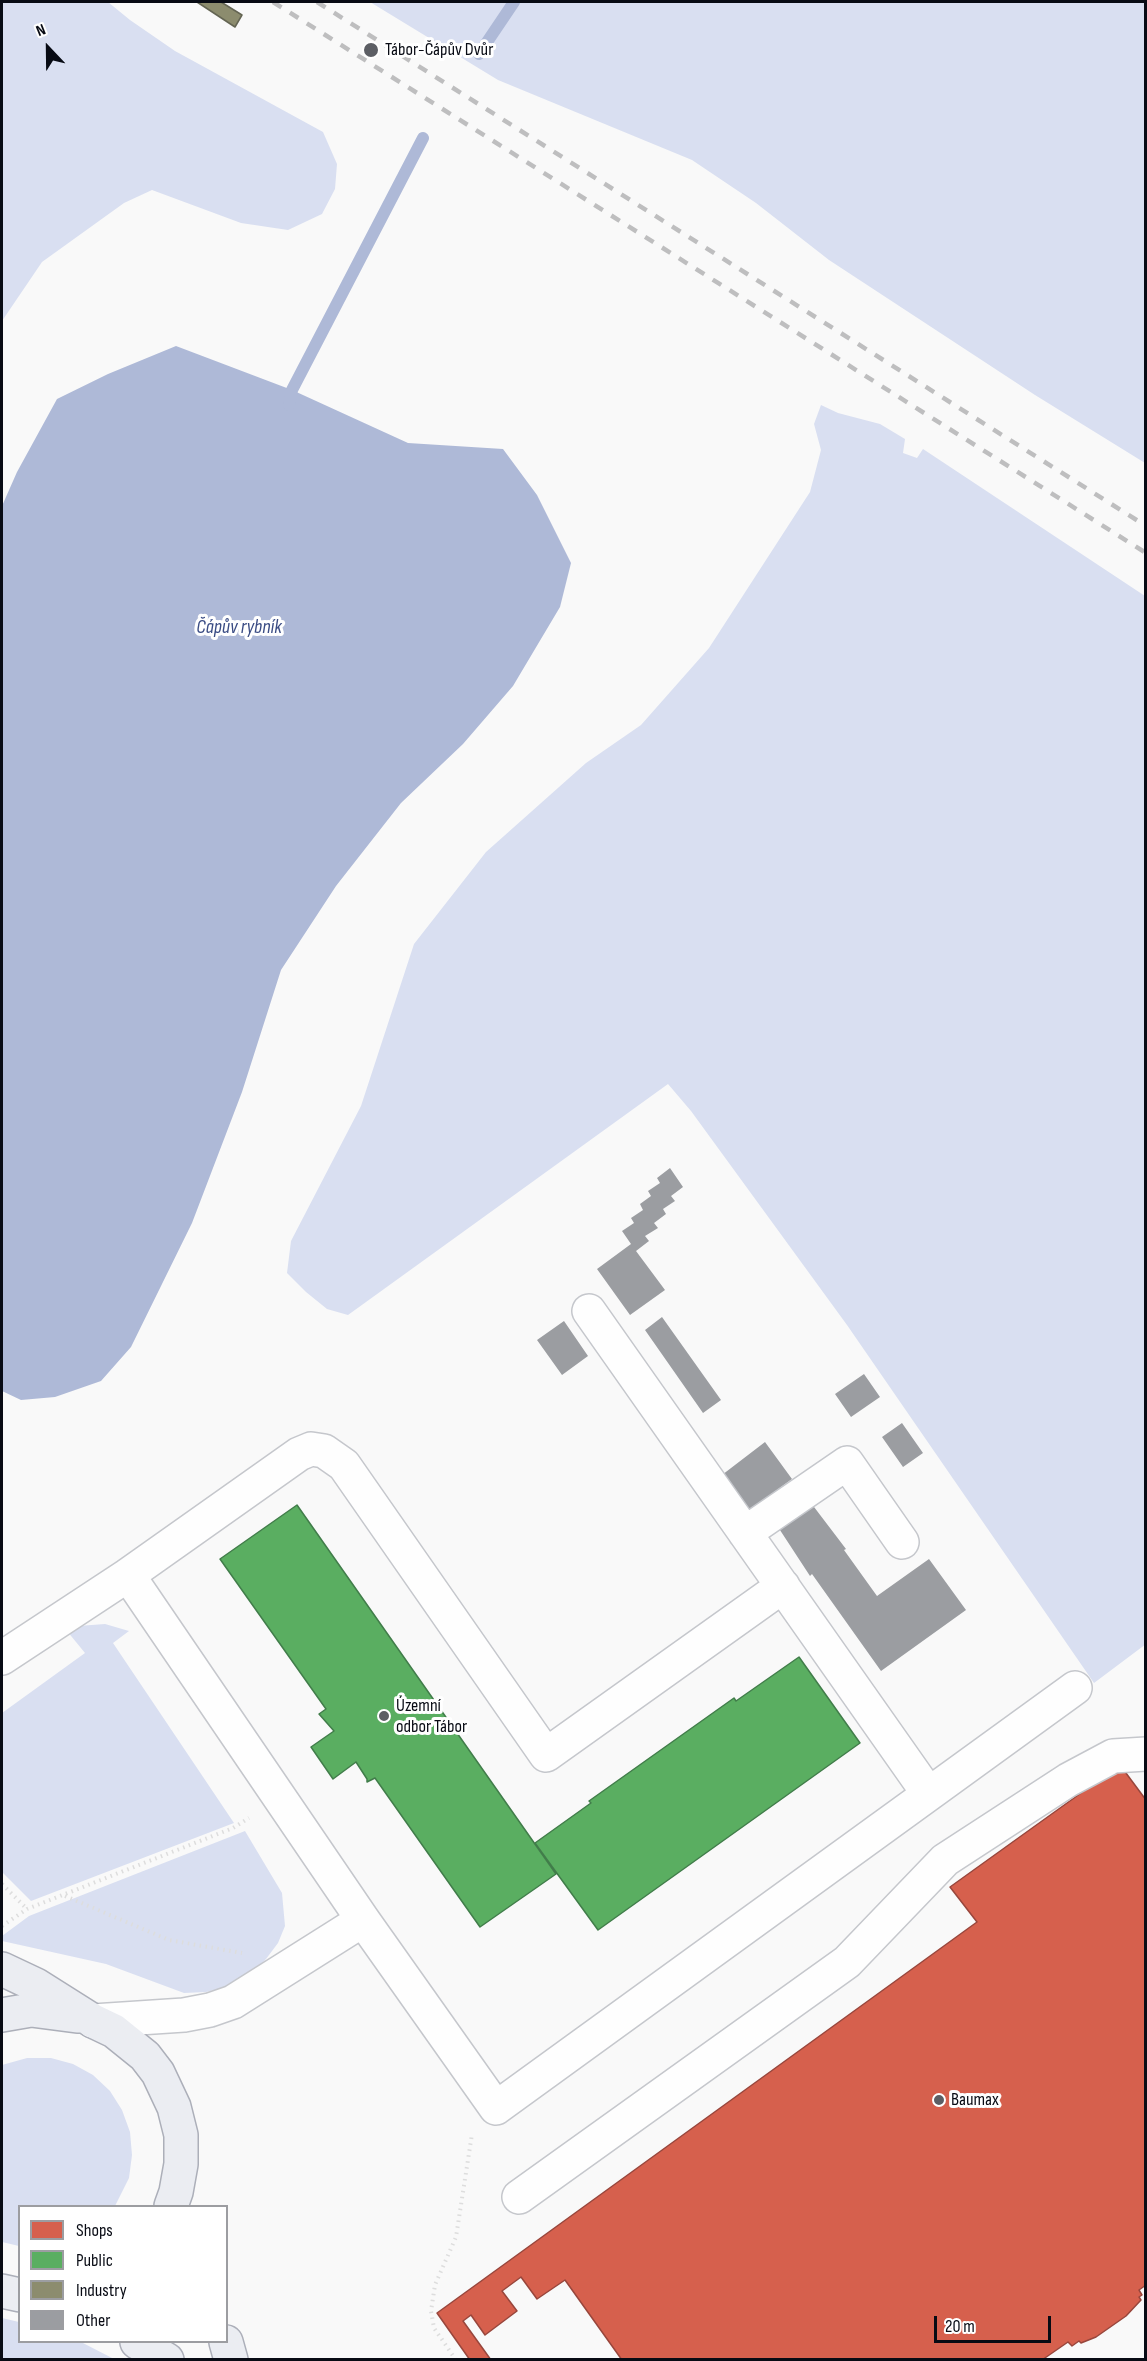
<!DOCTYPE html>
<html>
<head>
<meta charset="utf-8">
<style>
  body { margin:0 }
  #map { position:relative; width:1147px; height:2361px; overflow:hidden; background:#f9f9f9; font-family:"Sofia Sans Condensed",sans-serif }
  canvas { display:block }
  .frame { position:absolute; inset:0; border:3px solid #080b14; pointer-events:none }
  .legend { position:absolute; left:18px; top:2205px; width:210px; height:138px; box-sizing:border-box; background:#fff; border:2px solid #9c9da1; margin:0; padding:8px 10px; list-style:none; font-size:18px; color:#080b14 }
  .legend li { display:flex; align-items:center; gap:12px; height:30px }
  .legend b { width:30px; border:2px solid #9c9da1 }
  .north { position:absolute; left:18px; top:18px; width:60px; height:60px; -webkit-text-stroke:4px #fff; paint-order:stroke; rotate:338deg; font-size:16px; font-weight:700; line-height:24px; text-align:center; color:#080b14 }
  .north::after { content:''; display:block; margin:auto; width:21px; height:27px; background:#080b14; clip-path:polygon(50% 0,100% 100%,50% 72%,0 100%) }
  .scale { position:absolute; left:934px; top:2316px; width:117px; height:27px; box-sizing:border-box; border:3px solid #080b14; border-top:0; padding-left:8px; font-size:18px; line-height:21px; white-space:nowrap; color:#080b14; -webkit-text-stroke:4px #fff; paint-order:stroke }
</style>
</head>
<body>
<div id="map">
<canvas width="1147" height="2361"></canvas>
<div class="frame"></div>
<ul class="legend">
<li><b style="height:16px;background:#d6604d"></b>Shops</li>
<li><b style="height:16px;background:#5aae61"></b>Public</li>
<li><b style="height:16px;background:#8c8c6e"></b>Industry</li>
<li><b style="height:16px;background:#9b9da1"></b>Other</li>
</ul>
<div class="north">N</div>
<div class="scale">20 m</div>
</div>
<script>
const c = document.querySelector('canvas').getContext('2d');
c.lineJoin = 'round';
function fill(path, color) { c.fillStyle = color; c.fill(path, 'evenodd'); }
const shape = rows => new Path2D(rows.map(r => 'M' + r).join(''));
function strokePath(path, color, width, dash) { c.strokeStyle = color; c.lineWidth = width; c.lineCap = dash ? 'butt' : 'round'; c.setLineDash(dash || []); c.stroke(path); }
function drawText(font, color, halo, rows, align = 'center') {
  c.font = font + ' "Sofia Sans Condensed",sans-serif'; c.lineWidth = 6; c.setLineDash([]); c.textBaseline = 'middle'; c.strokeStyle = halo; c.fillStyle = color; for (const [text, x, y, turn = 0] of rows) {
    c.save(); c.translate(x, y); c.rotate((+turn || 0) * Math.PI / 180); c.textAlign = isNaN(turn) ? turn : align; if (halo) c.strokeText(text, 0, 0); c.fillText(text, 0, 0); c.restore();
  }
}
const green = shape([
  [2,2,108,2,130,20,175,51,323,132,337,164,335,189,322,214,288,230,241,223,152,190,124,203,42,262,2,321],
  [370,2,1145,2,1145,463,1035,395,829,260,756,203,692,160,498,80],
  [821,405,838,413,880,424,905,439,903,453,917,458,923,449,1145,596,1146,1644,1094,1683,847,1325,691,1111,668,1084,348,1315,327,1309,306,1292,287,1273,291,1241,361,1106,414,944,486,852,586,763,641,725,709,648,810,492,821,450,814,424],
  [105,1624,129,1631,113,1643,234,1823,31,1901,2,1872,2,1713,85,1653,67,1631,78,1626],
  [245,1831,282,1893,285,1926,278,1943,266,1959,252,1974,232,1986,206,1992,184,1993,106,1964,2,1941,2,1936,29,1916],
  [27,2058,51,2058,73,2064,93,2075,110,2091,122,2110,130,2132,132,2155,129,2178,115,2206,20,2206,19,2246,2,2242,2,2065],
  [2,2318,19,2322,20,2342,81,2342,114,2359,2,2359]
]);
const water = shape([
  [176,346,292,390,408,443,503,449,537,495,571,563,560,607,513,686,463,744,401,803,336,886,281,970,242,1092,192,1223,131,1347,101,1381,55,1397,21,1400,2,1391,2,506,17,472,57,399,108,374]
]);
const shops = shape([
  [1120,1765,1146,1800,1146,2285,1139,2290,1142,2295,1139,2297,1141,2300,1126,2316,1096,2337,1081,2343,1079,2341,1072,2346,1068,2342,1042,2360,622,2360,565,2280,537,2299,521,2277,502,2291,517,2311,485,2335,471,2315,463,2321,491,2360,470,2360,437,2313,977,1922,950,1887,1120,1765]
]);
const public = shape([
  [297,1505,556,1874,480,1927,375,1778,367,1782,367,1779,356,1762,333,1779,311,1747,334,1731,319,1714,326,1709,220,1559,297,1505],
  [799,1657,860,1743,598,1930,535,1843,591,1803,589,1801,734,1698,736,1701,799,1657]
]);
const industry = shape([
  [197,2,221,2,242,15,235,27,197,2]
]);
const stream = shape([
  [479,54,514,2],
  [289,405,292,390,423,138]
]);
const building = shape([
  [670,1168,683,1187,671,1196,675,1201,663,1209,666,1214,654,1223,658,1228,645,1236,649,1241,636,1251,665,1290,630,1315,597,1269,631,1244,622,1231,634,1223,631,1218,643,1210,640,1204,651,1196,648,1191,660,1183,657,1178],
  [662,1317,721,1400,703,1413,645,1330],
  [564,1321,588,1356,562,1375,537,1340],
  [864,1374,880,1397,851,1417,835,1394],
  [902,1423,923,1453,903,1467,882,1437],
  [765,1442,792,1479,744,1514,718,1478],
  [811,1503,846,1549,844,1550,877,1596,929,1559,966,1610,881,1671,812,1574,810,1576,778,1527]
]);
const path = shape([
  [2,1884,27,1909],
  [65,1896,169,1940,242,1953],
  [2,1926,27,1909,233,1828,249,1818],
  [456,2360,434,2328,431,2311,435,2285,456,2237,472,2134]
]);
const minor = shape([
  [589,1311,928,1793],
  [745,1533,847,1463,902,1542],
  [128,1575,363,1920,496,2108,1075,1688],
  [2,1658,128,1575,299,1454,311,1449,324,1451,344,1465,546,1755,783,1586],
  [93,2021,184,2015,210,2010,233,2002,363,1920],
  [519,2197,847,1962,945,1860,1068,1780,1113,1756,1146,1754]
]);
const major = shape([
  [2,1969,36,1985,93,2021,114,2031,145,2056,158,2073,174,2107,181,2135,181,2164,176,2192,171,2206],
  [2,2015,31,2010,77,2016],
  [2,2291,20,2295],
  [137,2342,167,2360],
  [226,2342,231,2360]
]);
const rail = shape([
  [273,2,1146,553],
  [317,2,1146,526]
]);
const markers = [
  [371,50,8,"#5c5e64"],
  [384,1716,6,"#5c5e64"],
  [939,2100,6,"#5c5e64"]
];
const poiNames = [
  ["Tábor-Čápův Dvůr",385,50],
  ["Územní",396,1706],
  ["odbor Tábor",396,1727],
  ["Baumax",951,2100]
];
const waterNames = [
  ["Čápův rybník",239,628]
];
fill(green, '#d9dff1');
fill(water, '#aeb9d7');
fill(shops, '#d6604d');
strokePath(shops, '#98463c', 1.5);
fill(public, '#5aae61');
strokePath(public, '#417d4a', 1.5);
fill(industry, '#8c8c6e');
strokePath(industry, '#646553', 1.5);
strokePath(stream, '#aeb9d7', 12);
fill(building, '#9b9da1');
strokePath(minor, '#c5c7cc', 36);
strokePath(major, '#acafb9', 36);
strokePath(path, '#ddd', 4, [1.5, 4.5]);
strokePath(minor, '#fefefe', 33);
strokePath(major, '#ebedf2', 33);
strokePath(rail, '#bebebf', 4.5, [10, 10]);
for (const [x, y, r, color] of markers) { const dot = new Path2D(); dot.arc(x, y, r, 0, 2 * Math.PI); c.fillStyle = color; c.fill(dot); strokePath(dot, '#fff', 2); }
drawText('18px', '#080b14', '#fff', poiNames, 'left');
drawText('italic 20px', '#3a4c84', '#fff', waterNames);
</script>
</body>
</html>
